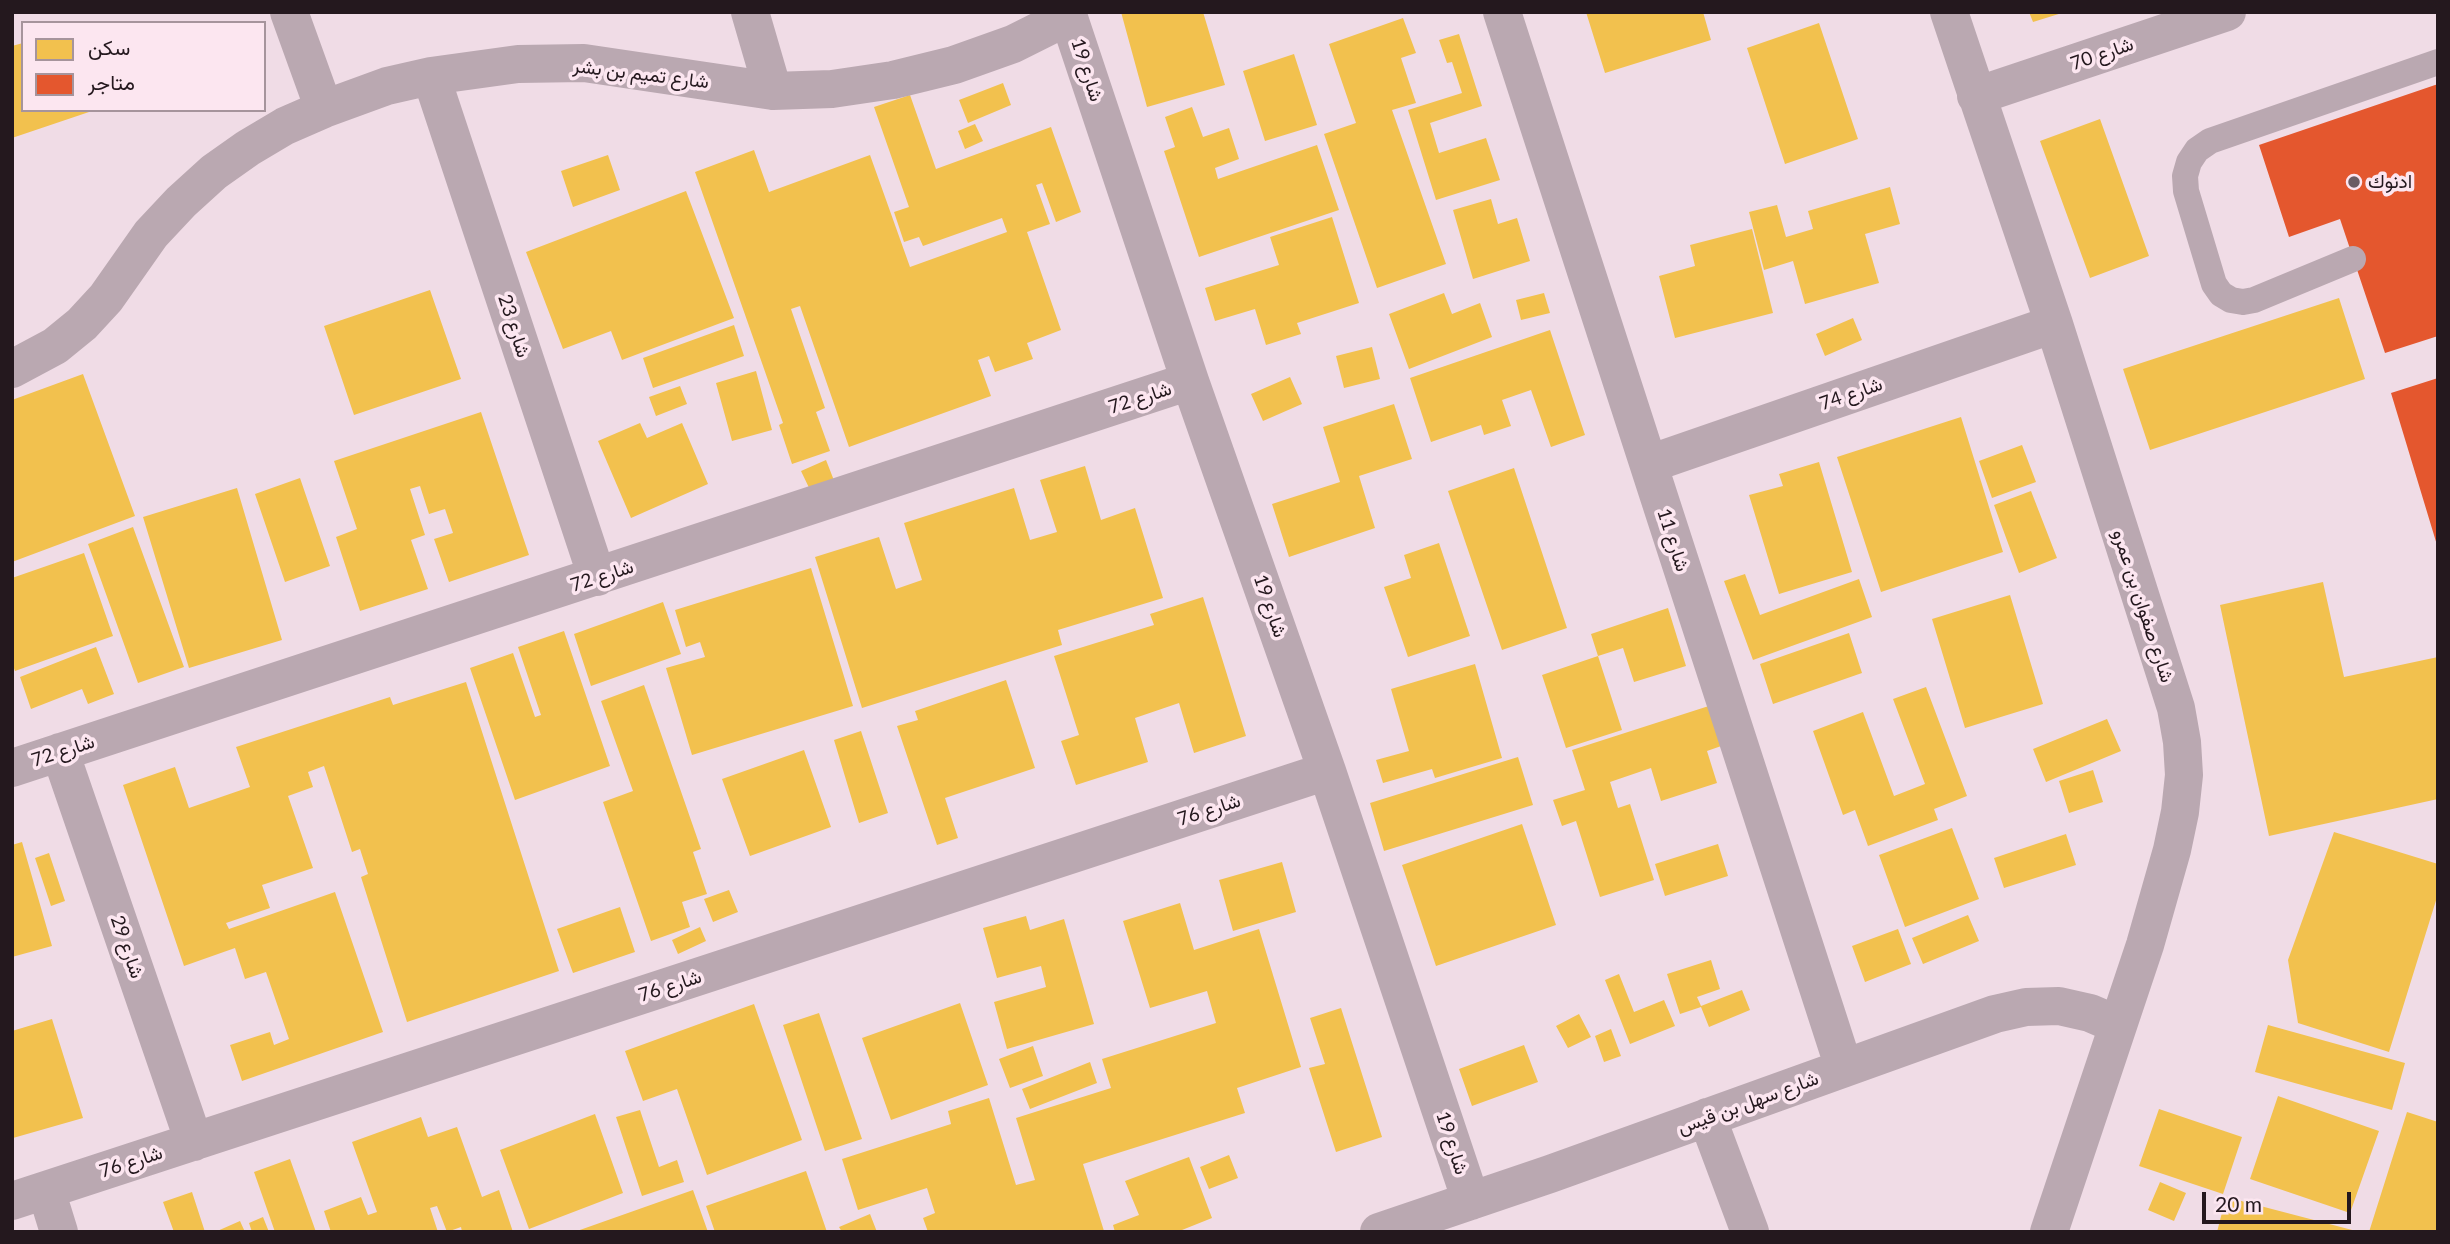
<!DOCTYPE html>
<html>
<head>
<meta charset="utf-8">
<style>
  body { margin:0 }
  #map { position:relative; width:2450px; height:1244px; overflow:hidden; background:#f0dce6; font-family:Lato,Vazirmatn,sans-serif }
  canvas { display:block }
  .frame { position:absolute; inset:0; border:14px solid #24181e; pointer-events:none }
  .legend { position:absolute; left:21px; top:21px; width:245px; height:91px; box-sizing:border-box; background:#fce6f0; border:2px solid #a6949c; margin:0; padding:9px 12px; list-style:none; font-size:21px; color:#24181e }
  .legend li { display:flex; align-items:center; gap:14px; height:35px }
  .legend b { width:35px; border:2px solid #a6949c }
  .scale { position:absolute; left:2202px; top:1192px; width:149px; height:32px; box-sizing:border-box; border:4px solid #24181e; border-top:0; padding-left:9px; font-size:21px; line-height:24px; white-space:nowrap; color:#24181e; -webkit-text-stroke:5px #fce6f0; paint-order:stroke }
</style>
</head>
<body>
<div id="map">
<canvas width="2450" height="1244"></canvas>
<div class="frame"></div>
<ul class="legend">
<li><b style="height:19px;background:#f2c14e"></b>سكن</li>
<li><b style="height:19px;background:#e4572e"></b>متاجر</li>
</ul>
<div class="scale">20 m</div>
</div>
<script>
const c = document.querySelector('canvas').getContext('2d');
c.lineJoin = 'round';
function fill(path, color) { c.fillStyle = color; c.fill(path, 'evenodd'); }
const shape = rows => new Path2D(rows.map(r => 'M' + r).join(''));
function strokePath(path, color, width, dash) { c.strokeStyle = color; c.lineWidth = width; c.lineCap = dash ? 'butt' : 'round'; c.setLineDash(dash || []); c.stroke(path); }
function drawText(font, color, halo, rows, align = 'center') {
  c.font = font + ' Lato,Vazirmatn,sans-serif'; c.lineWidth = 7; c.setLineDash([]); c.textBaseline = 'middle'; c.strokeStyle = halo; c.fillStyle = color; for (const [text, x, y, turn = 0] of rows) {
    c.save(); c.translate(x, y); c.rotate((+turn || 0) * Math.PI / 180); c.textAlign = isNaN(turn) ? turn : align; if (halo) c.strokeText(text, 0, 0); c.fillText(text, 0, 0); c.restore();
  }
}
const homes = shape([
  [1121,12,1203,12,1225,85,1147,107],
  [1586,12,1703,12,1711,40,1605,73],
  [2029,12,2062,12,2062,13,2033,22],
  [1403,18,1416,53,1401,58,1416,103,1392,110,1446,264,1377,288,1324,134,1356,123,1329,44],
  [1819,23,1858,139,1785,164,1747,48],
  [1459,34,1482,106,1430,123,1439,153,1486,138,1500,180,1436,200,1408,110,1462,93,1452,62,1447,63,1439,40],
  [23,43,23,110,92,111,12,138,12,46],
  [1294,54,1317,125,1265,141,1243,71],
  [1003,83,1011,105,968,123,959,100],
  [910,95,936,169,1051,127,1081,212,1056,222,1042,183,1036,185,1050,224,1027,232,1061,330,1027,343,1033,359,995,372,989,356,978,360,991,396,849,447,800,306,791,309,825,408,816,412,830,451,792,464,779,425,783,423,695,172,754,150,769,192,870,155,910,267,1007,232,1002,218,923,246,919,237,904,242,894,212,909,207,874,107],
  [1192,107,1203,137,1229,128,1239,159,1215,168,1218,179,1317,145,1339,210,1199,257,1164,151,1175,147,1165,117],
  [2100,119,2149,256,2090,278,2040,141],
  [975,124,983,141,965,149,958,131],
  [608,155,620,190,573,207,561,171],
  [1890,187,1900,224,1865,234,1879,283,1805,304,1793,261,1764,270,1749,212,1777,205,1786,237,1813,229,1808,211],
  [686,191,734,318,622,360,611,331,563,349,526,252],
  [1491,199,1498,224,1517,218,1530,261,1473,279,1453,210],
  [1332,217,1359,303,1297,323,1301,334,1266,345,1255,309,1215,321,1205,288,1279,265,1270,237],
  [1752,229,1773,313,1675,338,1659,276,1695,266,1690,245],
  [430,290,461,379,354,415,324,326],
  [1444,293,1452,314,1480,303,1492,337,1409,369,1389,314],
  [1544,293,1550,313,1521,320,1516,300],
  [2339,298,2365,379,2150,450,2123,369],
  [1853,318,1862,340,1825,356,1816,334],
  [734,325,744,356,653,388,643,358],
  [1550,330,1585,435,1551,447,1531,390,1502,400,1511,426,1484,435,1481,425,1431,442,1410,378],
  [1372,347,1380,379,1344,388,1336,356],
  [756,371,772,430,732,441,716,383],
  [83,374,135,516,12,562,12,400],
  [1290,377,1302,404,1263,421,1251,394],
  [680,386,687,404,656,416,649,397],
  [1394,404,1412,459,1359,476,1375,528,1289,557,1272,504,1340,482,1323,427],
  [481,412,529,555,449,582,434,539,453,533,445,509,429,514,420,486,410,489,425,535,411,540,428,589,360,611,336,537,357,529,334,461],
  [1961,417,2003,552,1881,592,1837,457],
  [640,423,647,438,682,423,708,484,631,518,598,441],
  [2022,445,2036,482,1992,498,1979,461],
  [826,460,835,483,812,494,801,471],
  [1819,462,1852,572,1779,594,1749,495,1783,486,1779,474],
  [1085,466,1101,520,1135,508,1163,598,1058,630,1062,645,862,708,815,557,879,537,896,589,922,580,904,523,1014,488,1030,540,1057,532,1040,480],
  [1514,468,1567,628,1502,650,1448,491],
  [300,478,330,566,285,582,255,494],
  [237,488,282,640,189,668,143,517],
  [2031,491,2057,558,2019,573,1994,505],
  [133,527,184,667,138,683,88,544],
  [1439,543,1470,636,1408,657,1384,587,1411,578,1404,555],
  [84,553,113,636,15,671,12,663,12,578],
  [811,568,853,706,692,755,666,668,705,657,700,642,686,647,675,610],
  [1745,574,1760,615,1859,579,1872,617,1753,660,1724,581],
  [2323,582,2344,677,2438,657,2438,799,2269,836,2220,605],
  [2010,595,2043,704,1965,728,1932,619],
  [1203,597,1246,736,1194,753,1179,703,1135,718,1148,762,1076,785,1061,741,1079,735,1054,656,1154,625,1150,614],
  [663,602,681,654,591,686,574,634],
  [1668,608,1686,666,1634,682,1623,648,1598,656,1622,730,1566,748,1542,675,1598,656,1591,634],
  [564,631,610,766,515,800,470,668,513,653,535,717,541,715,518,647],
  [1849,633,1862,673,1773,704,1760,664],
  [96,647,114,694,88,704,82,689,31,709,20,677],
  [1475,664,1502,758,1435,778,1432,769,1383,783,1376,760,1409,751,1391,689],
  [1006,680,1035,768,945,798,958,838,937,845,897,726,918,720,915,711],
  [466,682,559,971,407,1022,361,877,368,874,360,849,352,852,324,766,308,772,313,787,288,796,313,868,262,885,270,908,226,923,229,929,335,892,383,1032,242,1081,230,1045,270,1032,274,1045,289,1039,266,972,245,979,235,948,184,966,123,785,175,767,189,808,250,787,236,747,390,697,393,705],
  [644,685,701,849,693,852,707,894,682,902,690,927,651,941,603,802,633,791,601,701],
  [1926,687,1967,796,1934,809,1938,820,1868,846,1855,810,1843,815,1813,731,1863,712,1894,796,1925,784,1893,699],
  [1715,704,1727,744,1707,751,1717,783,1661,801,1651,768,1610,782,1618,808,1630,804,1654,880,1600,897,1576,821,1562,826,1553,800,1585,790,1572,750],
  [2107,719,2121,751,2046,782,2033,749],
  [861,731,888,813,859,823,834,740],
  [804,750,831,827,750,856,722,779],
  [1518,757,1533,805,1384,851,1370,803],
  [2093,770,2103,802,2069,813,2059,781],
  [1522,824,1556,925,1436,966,1402,865],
  [1952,828,1979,899,1905,927,1879,855],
  [2334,832,2438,864,2438,894,2389,1052,2298,1023,2288,960],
  [2066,834,2076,865,2004,888,1994,858],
  [22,842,52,946,12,957,12,845],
  [1718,844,1728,876,1665,896,1655,864],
  [49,853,65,901,51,906,35,858],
  [1282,862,1296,912,1233,931,1219,880],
  [729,890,738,912,713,922,704,899],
  [1180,903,1194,950,1259,929,1301,1067,1237,1088,1245,1113,1083,1164,1104,1231,928,1232,923,1218,935,1213,927,1188,858,1210,842,1159,951,1124,948,1111,989,1098,1016,1185,1035,1180,1016,1118,1111,1088,1102,1059,1216,1023,1207,991,1150,1008,1123,921],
  [620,907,635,952,573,973,557,929],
  [1968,915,1979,941,1923,964,1912,938],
  [1026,916,1030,930,1064,919,1094,1024,1007,1049,994,1002,1046,987,1041,966,997,978,983,928],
  [700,927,706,941,678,954,672,940],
  [1898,929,1911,964,1865,982,1852,946],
  [1711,960,1720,989,1697,997,1701,1006,1742,990,1750,1010,1709,1027,1701,1007,1680,1014,1667,974],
  [1619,974,1634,1012,1664,1000,1675,1026,1630,1044,1605,980],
  [960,1003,988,1085,891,1120,862,1038],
  [754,1004,802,1140,707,1175,677,1089,643,1101,625,1051],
  [1341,1008,1382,1137,1336,1152,1309,1068,1325,1064,1310,1018],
  [819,1013,862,1139,825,1151,783,1025],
  [1579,1014,1591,1037,1568,1048,1556,1026],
  [52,1019,83,1118,13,1138,12,1031],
  [2268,1025,2405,1063,2392,1110,2255,1072],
  [1611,1029,1621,1056,1604,1062,1595,1036],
  [1524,1045,1538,1082,1472,1106,1459,1069],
  [1033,1046,1043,1076,1010,1088,999,1059],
  [1090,1062,1097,1083,1030,1109,1022,1089],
  [2278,1096,2379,1131,2350,1213,2250,1179],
  [2159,1109,2242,1137,2223,1194,2139,1166],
  [640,1110,659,1167,677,1160,684,1182,642,1196,616,1117],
  [2407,1112,2438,1122,2438,1232,2369,1232],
  [595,1114,623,1193,529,1229,500,1150],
  [421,1117,428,1137,457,1127,482,1197,499,1190,513,1232,462,1232,461,1227,447,1232,437,1206,430,1208,438,1232,331,1232,324,1211,361,1197,368,1215,377,1212,352,1142],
  [1229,1155,1238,1178,1209,1189,1200,1167],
  [1189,1157,1212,1218,1177,1232,1115,1232,1113,1225,1139,1215,1125,1181],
  [290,1159,316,1232,275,1232,254,1172],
  [806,1171,827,1232,715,1232,706,1206],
  [2160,1182,2186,1193,2174,1221,2148,1210],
  [693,1190,708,1232,577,1232,577,1231],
  [192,1192,205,1232,174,1232,163,1202],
  [2226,1197,2356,1231,2356,1232,2217,1232],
  [870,1214,877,1232,842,1232,839,1227],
  [263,1217,269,1232,252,1232,249,1223],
  [240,1221,245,1232,215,1232]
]);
const shops = shape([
  [2438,84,2438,336,2385,353,2340,219,2289,237,2259,145],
  [2438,378,2438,545,2437,545,2391,393]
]);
const lane = shape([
  [2353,259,2254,300,2243,302,2231,300,2221,294,2214,284,2186,191,2185,176,2189,162,2197,150,2210,141,2438,62]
]);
const street = shape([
  [289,12,324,109],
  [750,12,773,91],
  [1067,12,1190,381,1327,771,1471,1201],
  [1502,12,1844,1068],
  [1949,12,2054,324,2176,708,2182,742,2184,775,2180,812,2172,850,2145,945,2049,1232],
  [431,76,597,577],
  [1976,96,2227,12],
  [12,369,55,346,82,324,106,298,151,234,181,202,214,172,248,148,285,126,324,109,387,86,431,76,518,64,584,63,773,91,832,89,893,80,954,65,1013,44,1069,16],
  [1649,464,2054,324],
  [60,752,194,1142],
  [12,768,1190,381],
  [1707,1117,1750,1232],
  [46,1190,59,1232],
  [12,1201,1327,771],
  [1379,1232,1550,1174,1995,1014,2026,1007,2059,1006,2090,1013,2118,1025]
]);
const markers = [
  [2354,182,7,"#6b5d64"]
];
const streetNames = [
  ["شارع 70",2102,54,-19],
  ["شارع 19",1087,70,72],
  ["شارع تميم بن بشر",641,74,7],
  ["شارع 23",514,326,72],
  ["شارع 74",1851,394,-19],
  ["شارع 72",1140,398,-18],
  ["شارع 11",1673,540,72],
  ["شارع 72",602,576,-18],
  ["شارع 19",1270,606,71],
  ["شارع صفوان بن عمرو",2143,606,72],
  ["شارع 72",63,751,-18],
  ["شارع 76",1209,810,-18],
  ["شارع 29",127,947,71],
  ["شارع 76",670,986,-18],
  ["شارع سهل بن قيس",1748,1103,-20],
  ["شارع 19",1452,1143,72],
  ["شارع 76",131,1162,-18]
];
const poiNames = [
  ["ادنوك",2368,182]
];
fill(homes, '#f2c14e');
fill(shops, '#e4572e');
strokePath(lane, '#baa8b1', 26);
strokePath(street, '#baa8b1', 38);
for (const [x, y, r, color] of markers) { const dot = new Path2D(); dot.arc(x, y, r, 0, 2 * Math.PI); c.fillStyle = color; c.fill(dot); strokePath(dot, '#fce6f0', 2.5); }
drawText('19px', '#24181e', '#fce6f0', streetNames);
drawText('19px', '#24181e', '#fce6f0', poiNames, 'left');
</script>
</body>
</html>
